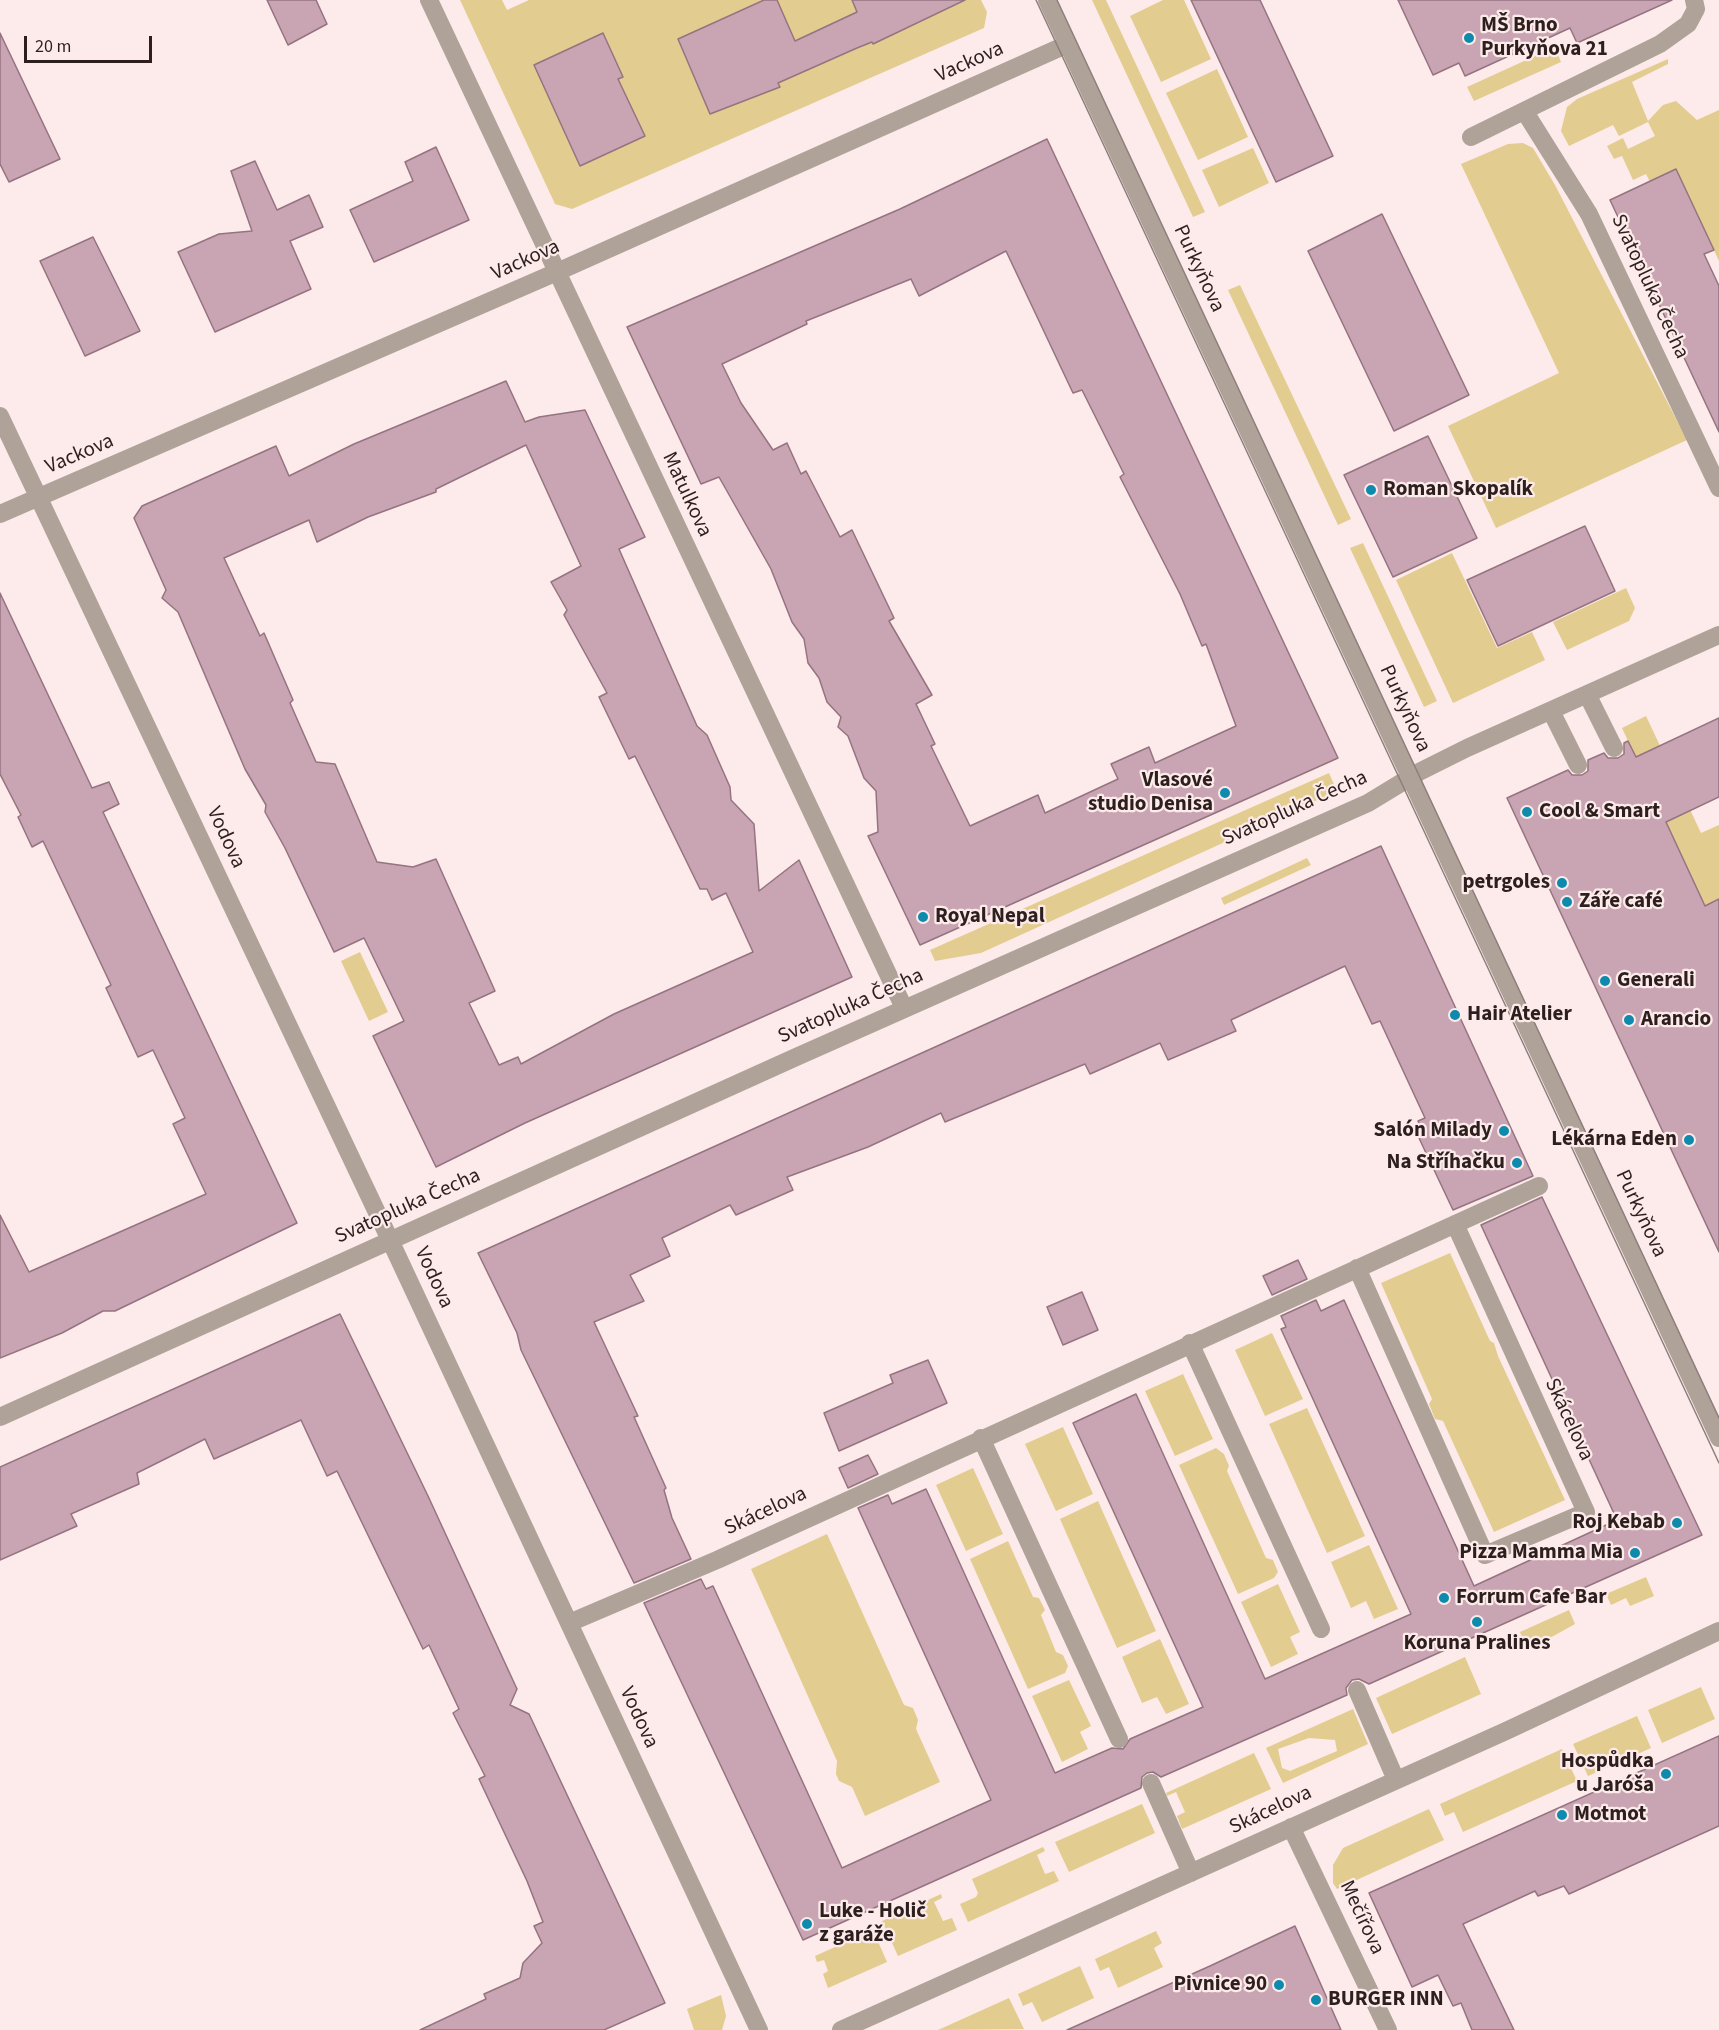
<!DOCTYPE html>
<html>
<head>
<meta charset="utf-8">
<style>
  body { margin:0 }
  #map { position:relative; width:1719px; height:2030px; overflow:hidden; background:#fcebea; font-family:"Source Sans 3",sans-serif }
  canvas { display:block }
  .scale { position:absolute; left:24px; top:36px; width:128px; height:27px; box-sizing:border-box; border:3px solid #2d1f1d; border-top:0; padding-left:8px; font-size:18px; line-height:21px; white-space:nowrap; color:#2d1f1d; -webkit-text-stroke:4px #fcebea; paint-order:stroke }
</style>
</head>
<body>
<div id="map">
<canvas width="1719" height="2030"></canvas>
<div class="scale">20 m</div>
</div>
<script>
const c = document.querySelector('canvas').getContext('2d');
c.lineJoin = 'round';
function fill(path, color) { c.fillStyle = color; c.fill(path, 'evenodd'); }
const shape = rows => new Path2D(rows.map(r => 'M' + r).join(''));
function strokePath(path, color, width, dash) { c.strokeStyle = color; c.lineWidth = width; c.lineCap = dash ? 'butt' : 'round'; c.setLineDash(dash || []); c.stroke(path); }
function drawText(font, color, halo, rows, align = 'center') {
  c.font = font + ' "Source Sans 3",sans-serif'; c.lineWidth = 4.5; c.setLineDash([]); c.textBaseline = 'middle'; c.strokeStyle = halo; c.fillStyle = color; for (const [text, x, y, turn = 0] of rows) {
    c.save(); c.translate(x, y); c.rotate((+turn || 0) * Math.PI / 180); c.textAlign = isNaN(turn) ? turn : align; if (halo) c.strokeText(text, 0, 0); c.fillText(text, 0, 0); c.restore();
  }
}
const green = shape([
  [460,0,502,0,507,10,529,0,981,0,987,12,984,28,572,209,555,204],
  [1092,0,1106,0,1205,212,1193,217],
  [1163,0,1184,0,1211,59,1161,82,1130,16],
  [1555,47,1561,62,1474,101,1467,87],
  [1668,59,1668,64,1632,82,1648,121,1663,105,1676,101,1697,120,1719,110,1719,261,1676,169,1650,182,1646,174,1633,180,1622,156,1614,159,1607,146,1623,138,1628,149,1655,136,1648,122,1619,136,1613,125,1569,146,1561,131,1567,107,1577,99],
  [1217,69,1248,137,1198,160,1166,93],
  [1523,143,1533,148,1555,185,1687,440,1496,528,1448,426,1559,373,1461,164,1508,144],
  [1253,148,1269,183,1219,207,1202,170],
  [1240,285,1351,519,1338,525,1228,290],
  [1363,543,1437,701,1424,707,1350,548],
  [1452,553,1497,648,1532,632,1545,660,1453,703,1396,580],
  [1626,588,1635,608,1629,621,1567,650,1553,622],
  [1646,716,1701,833,1719,825,1719,899,1705,906,1622,728],
  [1329,773,1337,791,981,953,935,961,930,950],
  [1307,858,1311,865,1224,905,1221,898],
  [360,952,388,1012,369,1021,341,961],
  [1450,1253,1490,1341,1494,1343,1498,1356,1565,1500,1494,1532,1443,1421,1435,1419,1429,1404,1432,1399,1381,1283],
  [1272,1333,1303,1399,1265,1416,1235,1350],
  [1183,1374,1213,1439,1175,1456,1145,1391],
  [1307,1408,1365,1536,1327,1553,1269,1424],
  [1063,1427,1093,1494,1056,1511,1025,1444],
  [1216,1448,1224,1454,1229,1466,1227,1471,1266,1558,1273,1560,1278,1572,1274,1578,1238,1594,1179,1465],
  [973,1468,1003,1534,966,1551,936,1485],
  [1098,1501,1156,1631,1117,1648,1060,1519],
  [827,1534,904,1705,913,1708,918,1720,916,1729,940,1782,865,1816,852,1787,839,1781,836,1774,837,1761,751,1569],
  [1008,1541,1033,1597,1039,1598,1045,1610,1041,1615,1056,1652,1063,1655,1068,1666,1065,1673,1028,1689,970,1559],
  [1369,1545,1398,1609,1374,1619,1366,1601,1351,1608,1331,1562],
  [1646,1577,1654,1596,1630,1606,1626,1598,1611,1605,1606,1594],
  [1278,1584,1300,1632,1290,1637,1298,1654,1271,1667,1241,1602],
  [1569,1610,1575,1624,1539,1644,1536,1649,1527,1649,1520,1632],
  [1160,1639,1189,1704,1166,1714,1157,1697,1142,1703,1122,1657],
  [1465,1657,1481,1694,1392,1734,1376,1698],
  [1069,1680,1091,1726,1080,1732,1088,1749,1062,1762,1032,1696],
  [1701,1687,1715,1719,1662,1743,1648,1710],
  [1353,1709,1368,1744,1283,1783,1266,1748],
  [1309,1738,1335,1740,1337,1751,1290,1771,1282,1768,1278,1749],
  [1637,1716,1651,1748,1588,1776,1573,1744],
  [1562,1749,1577,1781,1463,1832,1454,1812,1445,1816,1440,1804],
  [1254,1753,1271,1789,1182,1829,1177,1816,1185,1812,1176,1792,1167,1796,1166,1793],
  [1142,1804,1155,1833,1069,1872,1055,1842],
  [1429,1809,1444,1840,1337,1889,1333,1883,1333,1865,1343,1848],
  [1043,1847,1045,1851,1037,1855,1045,1874,1054,1871,1059,1881,968,1922,960,1904,976,1897,978,1893,972,1879],
  [941,1894,942,1898,934,1902,943,1921,952,1918,957,1930,898,1956,882,1921],
  [873,1930,887,1962,828,1988,823,1974,828,1971,824,1960,817,1962,815,1956],
  [1156,1931,1162,1943,1154,1948,1163,1967,1118,1988,1109,1967,1100,1971,1095,1959],
  [1080,1966,1094,1998,1042,2022,1032,2002,1023,2006,1018,1994],
  [721,1995,726,2016,722,2030,694,2030,687,2009],
  [1009,1998,1024,2029,938,2030]
]);
const building = shape([
  [267,0,316,0,327,24,288,45,267,0],
  [764,0,777,0,795,41,857,12,852,0,965,0,873,44,872,42,857,48,778,83,780,87,710,114,678,39,764,0],
  [1191,0,1260,0,1333,156,1276,182,1191,0],
  [1398,0,1672,0,1577,43,1570,28,1465,76,1459,63,1433,75,1398,0],
  [0,33,60,159,9,182,0,164,0,33],
  [603,33,623,77,618,79,645,136,580,166,534,65,603,33],
  [1047,139,1338,758,920,945,868,836,878,832,876,791,864,778,848,736,838,727,841,717,827,702,819,678,808,663,804,639,792,622,771,569,719,477,701,484,627,327,900,209,1047,139],
  [1006,251,1073,393,1082,390,1124,474,1120,477,1180,594,1202,646,1206,644,1236,726,1155,763,1149,747,1111,764,1118,779,1045,813,1038,795,970,826,931,746,935,744,916,704,932,695,889,621,894,618,852,530,840,537,806,471,801,474,787,443,773,450,741,403,722,364,807,324,806,321,911,279,919,296,1006,251],
  [436,147,469,220,374,262,350,210,413,181,405,162,436,147],
  [255,161,277,210,309,195,323,227,290,241,311,289,215,332,178,252,219,234,252,231,231,171,255,161],
  [1676,169,1714,250,1704,254,1719,286,1719,432,1610,200,1676,169],
  [1382,214,1469,395,1394,431,1308,251,1382,214],
  [93,237,140,331,85,356,40,261,93,237],
  [506,381,525,422,539,417,585,410,645,537,619,549,697,726,707,735,730,787,731,800,754,824,759,891,799,860,852,977,525,1123,436,1167,373,1036,404,1021,364,938,334,952,285,848,265,812,266,805,245,769,178,612,162,598,166,590,134,518,142,506,276,446,289,476,354,444,506,381],
  [526,445,581,566,551,582,567,610,564,615,607,693,599,697,629,759,635,756,700,889,707,889,712,900,726,893,753,952,614,1014,521,1064,518,1057,499,1065,469,1003,495,991,436,859,413,867,377,862,335,764,316,762,290,703,293,700,264,633,260,636,224,558,309,520,317,542,368,517,436,492,436,489,526,445],
  [1428,436,1477,538,1393,577,1344,475,1428,436],
  [1585,526,1615,591,1498,646,1467,580,1585,526],
  [0,593,92,788,109,782,119,804,103,812,297,1223,115,1311,103,1311,62,1333,0,1358,0,1215,29,1272,206,1194,173,1124,185,1118,153,1050,138,1057,106,988,111,985,43,841,32,847,18,817,21,815,0,774,0,593],
  [1719,718,1719,797,1666,822,1705,906,1719,899,1719,1252,1507,798,1568,770,1572,775,1582,775,1588,771,1588,760,1604,753,1608,758,1618,758,1624,754,1624,743,1628,741,1636,757,1719,718],
  [1381,846,1533,1176,1453,1210,1418,1136,1423,1134,1418,1121,1425,1118,1380,1021,1372,1024,1345,966,1231,1020,1236,1031,1168,1060,1160,1043,1090,1074,1085,1064,945,1122,941,1113,868,1147,787,1177,793,1190,736,1215,730,1205,662,1238,670,1256,630,1275,644,1301,594,1322,638,1416,634,1417,666,1488,664,1490,672,1518,691,1559,634,1583,521,1350,517,1333,478,1253,1381,846],
  [1542,1197,1702,1535,1369,1684,1359,1679,1352,1680,1346,1688,1347,1695,1161,1777,1153,1772,1147,1773,1142,1777,1141,1788,803,1940,644,1603,701,1579,706,1589,713,1586,842,1868,991,1800,858,1508,888,1495,892,1504,926,1489,1055,1773,1112,1748,1123,1749,1130,1739,1203,1707,1073,1423,1136,1394,1265,1679,1411,1614,1281,1329,1286,1327,1281,1316,1316,1300,1321,1311,1344,1300,1474,1586,1617,1520,1481,1225,1542,1197],
  [1298,1260,1307,1279,1272,1295,1263,1276,1298,1260],
  [1082,1292,1098,1330,1063,1345,1047,1307,1082,1292],
  [340,1314,428,1496,517,1689,510,1705,529,1714,665,2003,604,2030,420,2030,486,1999,484,1994,520,1978,523,1963,542,1943,534,1926,543,1922,527,1881,479,1779,485,1776,453,1713,459,1709,429,1645,423,1649,337,1471,327,1476,301,1420,214,1459,205,1439,137,1473,139,1484,71,1514,77,1526,0,1560,0,1467,340,1314],
  [928,1360,947,1403,839,1451,824,1413,893,1383,890,1375,928,1360],
  [868,1455,878,1474,848,1488,839,1468,868,1455],
  [1719,1736,1719,1826,1569,1894,1564,1886,1538,1896,1535,1891,1463,1924,1514,2030,1472,2030,1461,2003,1453,2006,1438,1975,1412,1987,1369,1893,1719,1736],
  [1295,1926,1341,2030,1067,2030,1210,1966,1295,1926]
]);
const minor = shape([
  [429,0,904,1008],
  [1047,0,1719,1438],
  [1525,112,1589,214,1719,488],
  [1471,137,1660,44,1688,24,1696,9,1694,0],
  [0,416,390,1240,759,2030],
  [0,514,557,272,1068,44],
  [1587,694,1614,748],
  [1551,711,1578,765],
  [1357,1268,1485,1555,1586,1512,1455,1224],
  [1190,1343,1321,1629],
  [0,1417,794,1058,1368,803,1419,772,1467,748,1719,635],
  [981,1438,1119,1739],
  [569,1623,717,1560,1539,1186],
  [1357,1690,1396,1780],
  [1151,1783,1191,1873],
  [1291,1827,1388,2030],
  [841,2030,1506,1731,1719,1631]
]);
const tram = shape([
  [1036,0,1719,1463],
  [1057,0,1719,1418]
]);
const markers = [
  [1469,38,6,"#0d8aac"],
  [1371,490,6,"#0d8aac"],
  [1225,793,6,"#0d8aac"],
  [1527,812,6,"#0d8aac"],
  [1562,883,6,"#0d8aac"],
  [1567,902,6,"#0d8aac"],
  [923,917,6,"#0d8aac"],
  [1605,981,6,"#0d8aac"],
  [1455,1015,6,"#0d8aac"],
  [1629,1020,6,"#0d8aac"],
  [1504,1131,6,"#0d8aac"],
  [1689,1140,6,"#0d8aac"],
  [1517,1163,6,"#0d8aac"],
  [1677,1523,6,"#0d8aac"],
  [1635,1553,6,"#0d8aac"],
  [1444,1598,6,"#0d8aac"],
  [1477,1622,6,"#0d8aac"],
  [1666,1774,6,"#0d8aac"],
  [1562,1815,6,"#0d8aac"],
  [807,1924,6,"#0d8aac"],
  [1279,1985,6,"#0d8aac"],
  [1316,2000,6,"#0d8aac"]
];
const poiNames = [
  ["MŠ Brno",1481,26],
  ["Purkyňova 21",1481,50],
  ["Roman Skopalík",1383,490],
  ["Vlasové",1213,781,"right"],
  ["studio Denisa",1213,805,"right"],
  ["Cool & Smart",1539,812],
  ["petrgoles",1550,883,"right"],
  ["Záře café",1579,902],
  ["Royal Nepal",935,917],
  ["Generali",1617,981],
  ["Hair Atelier",1467,1015],
  ["Arancio",1641,1020],
  ["Salón Milady",1492,1131,"right"],
  ["Lékárna Eden",1677,1140,"right"],
  ["Na Stříhačku",1505,1163,"right"],
  ["Roj Kebab",1665,1523,"right"],
  ["Pizza Mamma Mia",1623,1553,"right"],
  ["Forrum Cafe Bar",1456,1598],
  ["Koruna Pralines",1477,1644,"center"],
  ["Hospůdka",1654,1762,"right"],
  ["u Jaróša",1654,1786,"right"],
  ["Motmot",1574,1815],
  ["Luke - Holič",819,1912],
  ["z garáže",819,1936],
  ["Pivnice 90",1267,1985,"right"],
  ["BURGER INN",1328,2000]
];
const streetNames = [
  ["Vackova",970,63,-24],
  ["Vackova",526,261,-24],
  ["Purkyňova",1198,269,65],
  ["Svatopluka Čecha",1649,287,65],
  ["Vackova",80,455,-23],
  ["Matulkova",686,495,65],
  ["Purkyňova",1404,709,65],
  ["Svatopluka Čecha",1295,809,-24],
  ["Vodova",225,838,65],
  ["Svatopluka Čecha",851,1007,-24],
  ["Svatopluka Čecha",408,1207,-24],
  ["Purkyňova",1640,1214,65],
  ["Vodova",433,1278,65],
  ["Skácelova",1568,1420,65],
  ["Skácelova",766,1512,-25],
  ["Vodova",638,1718,65],
  ["Skácelova",1271,1811,-25],
  ["Mečířova",1361,1918,65]
];
fill(green, '#e3cc8f');
fill(building, '#c9a5b3');
strokePath(building, '#957381', 1.5);
strokePath(minor, '#afa298', 18);
strokePath(tram, '#8e7f7d', 1.5);
for (const [x, y, r, color] of markers) { const dot = new Path2D(); dot.arc(x, y, r, 0, 2 * Math.PI); c.fillStyle = color; c.fill(dot); strokePath(dot, '#fcebea', 2); }
drawText('bold 21px', '#2d1f1d', '#fcebea', poiNames, 'left');
drawText('21px', '#2d1f1d', '#fcebea', streetNames);
</script>
</body>
</html>
